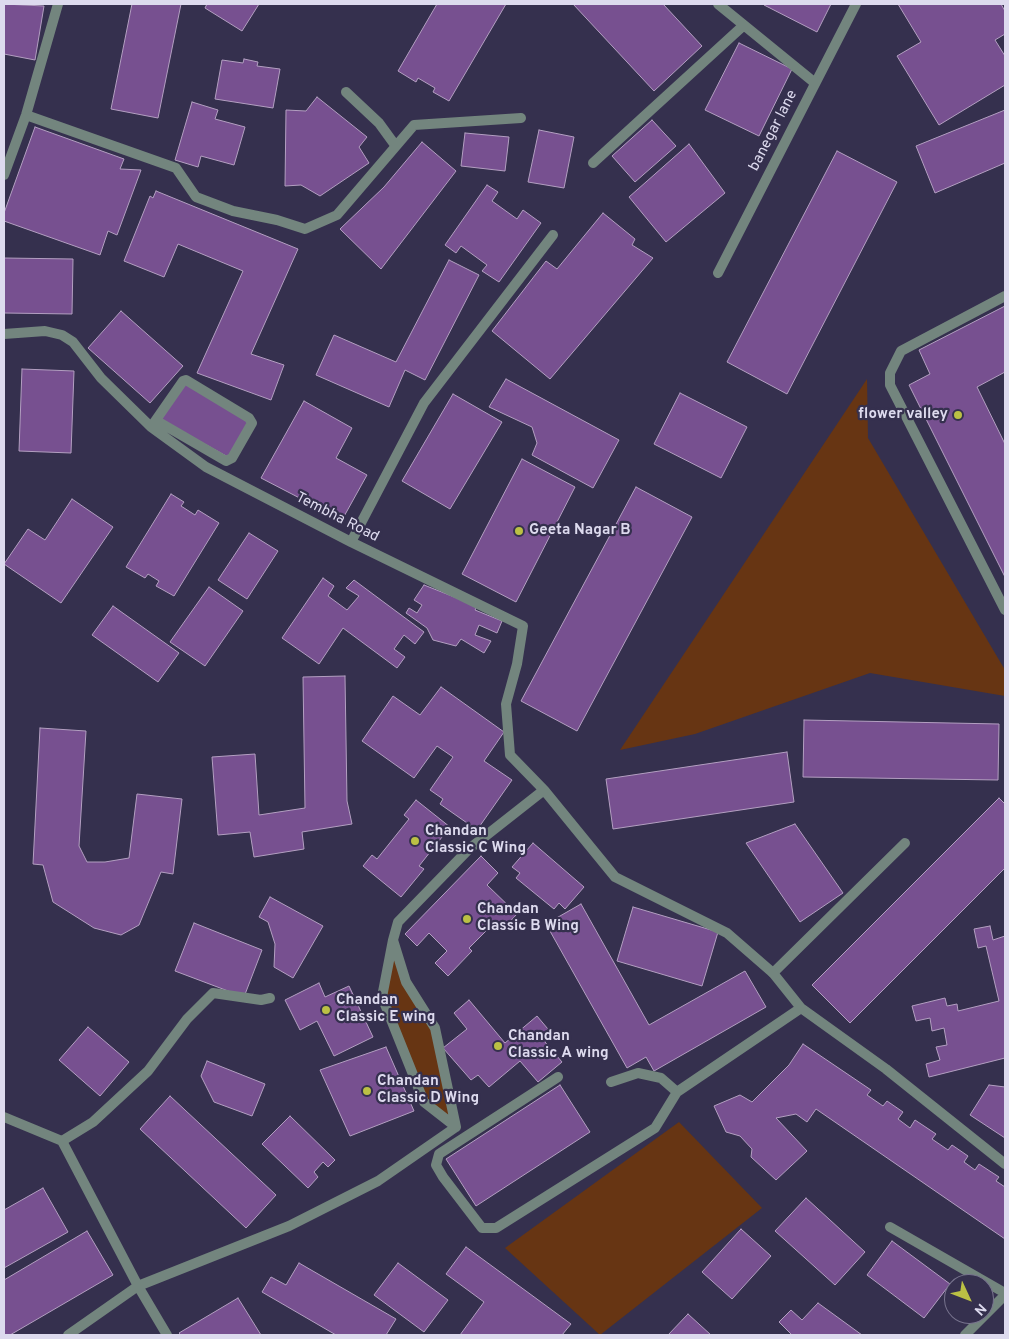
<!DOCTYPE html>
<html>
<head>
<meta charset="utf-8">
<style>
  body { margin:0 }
  #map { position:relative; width:1009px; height:1339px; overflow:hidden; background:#35304e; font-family:Overpass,sans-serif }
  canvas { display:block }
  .frame { position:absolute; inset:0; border:5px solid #dddaee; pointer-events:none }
  .north { position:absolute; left:944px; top:1274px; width:50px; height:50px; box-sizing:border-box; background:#35304e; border:1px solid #78748e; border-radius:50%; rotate:133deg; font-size:14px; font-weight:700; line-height:20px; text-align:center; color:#dddaee }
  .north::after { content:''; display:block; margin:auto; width:18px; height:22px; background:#bbc044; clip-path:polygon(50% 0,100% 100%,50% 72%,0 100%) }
</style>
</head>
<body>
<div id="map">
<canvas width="1009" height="1339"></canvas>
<div class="frame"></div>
<div class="north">N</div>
</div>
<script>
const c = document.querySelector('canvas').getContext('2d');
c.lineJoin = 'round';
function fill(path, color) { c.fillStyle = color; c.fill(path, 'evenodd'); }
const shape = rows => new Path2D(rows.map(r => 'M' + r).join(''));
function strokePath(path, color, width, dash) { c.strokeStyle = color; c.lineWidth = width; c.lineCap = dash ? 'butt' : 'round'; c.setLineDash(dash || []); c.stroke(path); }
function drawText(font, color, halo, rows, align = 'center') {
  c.font = font + ' Overpass,sans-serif'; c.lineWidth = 4.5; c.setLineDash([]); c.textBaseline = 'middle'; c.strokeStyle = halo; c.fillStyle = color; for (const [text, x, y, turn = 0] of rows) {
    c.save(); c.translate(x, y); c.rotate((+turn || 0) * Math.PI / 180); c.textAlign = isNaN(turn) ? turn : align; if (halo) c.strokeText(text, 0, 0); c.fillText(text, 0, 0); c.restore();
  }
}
const green = shape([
  [867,379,868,438,1005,670,1005,696,870,673,695,734,620,750],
  [393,940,406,982,435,1028,456,1127,424,1102,382,997],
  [679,1122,762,1208,600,1335,505,1248]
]);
const building = shape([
  [4,4,44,6,35,60,4,54,4,4],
  [132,4,181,4,158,118,111,109,132,4],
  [207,4,259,4,242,31,205,8,207,4],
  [437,4,506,4,449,101,433,92,435,88,418,78,416,82,398,71,437,4],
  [573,4,663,4,702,46,654,91,573,4],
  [764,4,831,4,817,32,764,5,764,4],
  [898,4,1001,4,1005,11,1005,34,995,40,1005,56,1005,85,939,125,897,56,921,42,898,4],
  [739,43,792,69,759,136,705,110,739,43],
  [244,59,258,62,257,66,280,69,273,108,215,99,222,60,243,63,244,59],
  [317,97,367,137,359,147,369,163,320,196,301,185,285,186,286,110,306,111,317,97],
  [192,102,218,110,215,119,245,127,234,165,201,156,198,167,175,160,192,102],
  [1005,110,1005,163,935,193,916,146,1005,110],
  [652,120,676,146,635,182,612,156,652,120],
  [35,127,124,159,120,169,141,170,117,235,108,231,100,255,4,221,4,213,35,127],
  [539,130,574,137,564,188,528,182,539,130],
  [465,133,509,137,505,171,461,166,465,133],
  [422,142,456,171,381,269,340,229,384,187,422,142],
  [689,144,725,193,666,242,629,197,689,144],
  [837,151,897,182,787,394,727,362,837,151],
  [487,185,498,192,492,201,517,219,523,210,541,223,499,282,482,271,487,265,461,246,456,253,445,245,487,185],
  [156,191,298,249,251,354,284,365,271,400,197,373,243,271,178,244,164,277,124,261,150,196,153,198,156,191],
  [603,213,635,239,632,245,653,258,550,379,492,331,546,261,557,269,603,213],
  [4,258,73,259,72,314,4,313,4,258],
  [449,260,479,275,425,380,405,370,389,407,316,375,334,335,396,362,449,260],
  [1005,306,1005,372,977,387,1005,444,1005,577,909,385,930,374,919,350,1005,306],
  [121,311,183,366,150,403,88,348,121,311],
  [22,369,74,371,71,453,19,451,22,369],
  [506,379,619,440,593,488,532,455,537,443,532,427,489,407,506,379],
  [184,383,249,422,228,457,161,420,184,383],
  [680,393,747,427,721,478,654,444,680,393],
  [453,394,502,422,450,509,402,481,453,394],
  [304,401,352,428,336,458,367,475,342,520,261,478,304,401],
  [522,459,575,487,516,602,462,574,522,459],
  [636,487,692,517,577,731,521,701,636,487],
  [171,494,184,502,181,506,195,515,198,510,219,523,174,596,156,586,159,581,148,574,145,578,126,567,171,494],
  [72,499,113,527,61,603,4,564,28,529,45,540,72,499],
  [249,533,278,551,247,599,218,580,249,533],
  [323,578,334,586,328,596,347,610,359,596,346,588,354,580,424,632,415,644,404,635,394,649,405,657,397,668,343,628,319,664,282,638,323,578],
  [424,585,477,606,475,610,502,621,497,633,479,625,475,635,491,641,484,653,461,639,456,646,433,640,427,628,406,613,409,608,417,613,422,605,414,600,424,585],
  [209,587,243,611,205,666,170,642,209,587],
  [113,606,179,653,158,682,92,635,113,606],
  [345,676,347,801,352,824,302,832,304,849,254,857,250,832,218,835,212,757,255,754,259,815,305,808,303,677,345,676],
  [441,687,504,732,484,761,512,780,477,830,440,804,443,799,430,790,453,757,437,746,414,778,362,741,393,696,420,715,441,687],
  [804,720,999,724,998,780,803,777,804,720],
  [40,728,86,731,79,846,87,862,105,862,129,858,137,794,182,799,173,874,161,872,139,925,121,935,94,928,53,902,43,865,33,864,40,728],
  [787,752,794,802,613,829,606,779,787,752],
  [999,798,1005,804,1005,868,850,1023,812,985,999,798],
  [416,800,450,827,419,866,424,869,401,897,363,866,372,855,377,859,409,819,404,815,416,800],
  [795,824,843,893,800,922,746,843,795,824],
  [533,843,584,887,565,909,559,903,554,909,516,878,520,873,512,867,533,843],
  [481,856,498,873,487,885,517,914,502,930,494,923,469,948,472,951,448,976,435,963,447,951,429,933,417,946,405,934,481,856],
  [270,897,323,926,293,978,274,967,275,944,268,922,259,917,270,897],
  [581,904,649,1025,745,971,766,1007,654,1071,646,1057,627,1068,546,924,581,904],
  [633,907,718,932,702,986,617,961,633,907],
  [194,923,262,950,244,997,175,971,194,923],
  [990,926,993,940,1005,936,1005,1058,929,1077,926,1064,940,1060,936,1047,947,1045,944,1028,932,1031,930,1018,916,1021,912,1006,945,998,947,1006,957,1004,958,1011,999,1001,986,946,978,948,974,929,990,926],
  [319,983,325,997,349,986,373,1037,334,1056,317,1021,300,1030,285,1000,319,983],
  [469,1000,505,1043,537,1016,553,1035,545,1042,562,1062,538,1082,520,1061,489,1087,478,1075,471,1080,443,1048,467,1029,454,1013,469,1000],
  [88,1027,129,1062,100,1096,59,1060,88,1027],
  [803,1044,871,1090,867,1095,883,1106,887,1101,903,1112,898,1119,910,1128,915,1120,936,1134,932,1139,948,1150,952,1145,968,1156,964,1162,975,1170,979,1164,999,1177,996,1181,1005,1187,1005,1239,816,1109,807,1122,796,1114,776,1118,807,1151,776,1180,751,1157,752,1149,740,1136,726,1132,714,1106,740,1095,752,1102,789,1065,803,1044],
  [386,1047,414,1111,350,1136,320,1070,386,1047],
  [207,1061,265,1084,252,1116,214,1102,201,1076,207,1061],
  [560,1085,590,1132,476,1206,446,1159,560,1085],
  [989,1085,1005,1087,1005,1138,970,1115,989,1085],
  [170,1096,276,1195,246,1228,140,1129,170,1096],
  [290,1116,335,1160,328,1167,323,1162,314,1172,318,1177,308,1188,262,1144,290,1116],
  [43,1188,68,1232,4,1268,4,1210,43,1188],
  [806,1198,865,1252,835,1285,775,1231,806,1198],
  [741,1229,771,1256,732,1299,702,1272,741,1229],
  [87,1231,113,1275,10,1335,4,1335,4,1280,87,1231],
  [892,1241,950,1284,924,1318,867,1275,892,1241],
  [466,1247,571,1324,562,1335,460,1335,484,1302,446,1274,466,1247],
  [299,1263,396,1319,386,1335,336,1335,262,1292,271,1277,286,1285,299,1263],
  [398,1263,448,1300,424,1332,374,1295,398,1263],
  [238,1298,261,1335,181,1335,179,1333,238,1298],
  [818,1303,862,1335,792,1335,779,1322,791,1310,802,1320,818,1303],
  [688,1314,711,1335,668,1335,688,1314]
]);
const service = shape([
  [773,973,905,843],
  [62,1141,93,1122,148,1071,187,1019,213,993,261,1000,270,998]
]);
const minor = shape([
  [718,4,815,83],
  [346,92,379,123,395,145],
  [26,115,176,168,196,197,233,211,277,220,305,229,337,215,414,125,521,118],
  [593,163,744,25],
  [4,175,26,115,58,4],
  [718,273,856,4],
  [1005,296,901,351,890,373,890,385,1005,610],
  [4,334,45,331,62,335,73,342,101,378,151,427,206,467,351,542,523,626,517,664,506,704,510,755,544,790,615,877,727,933,773,973,801,1008,886,1069,1005,1164],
  [151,427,183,381,186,380,249,418,252,423,232,458,226,461,157,421],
  [351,542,424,403,553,235],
  [393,940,406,982,435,1028,456,1127,424,1102,382,997,393,940,398,922,469,849,544,790],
  [558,1077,439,1154,436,1165,443,1177,482,1228,496,1228,655,1128,677,1092,801,1008],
  [611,1082,638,1073,661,1078,677,1092],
  [4,1117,62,1141,138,1286,167,1335],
  [890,1227,1005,1293],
  [68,1335,138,1286,289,1226,378,1181,456,1127],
  [965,1335,1005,1295]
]);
const markers = [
  [958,415,5,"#bbc044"],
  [519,531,5,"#bbc044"],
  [415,841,5,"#bbc044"],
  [467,919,5,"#bbc044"],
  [326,1010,5,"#bbc044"],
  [498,1046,5,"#bbc044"],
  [367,1091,5,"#bbc044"]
];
const streetNames = [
  ["banegar lane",774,131,-63],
  ["Tembha Road",337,518,27]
];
const poiNames = [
  ["flower valley",948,415,"right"],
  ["Geeta Nagar B",529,531],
  ["Chandan",425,832],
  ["Classic C Wing",425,849],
  ["Chandan",477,910],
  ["Classic B Wing",477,927],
  ["Chandan",336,1001],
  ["Classic E wing",336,1018],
  ["Chandan",508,1037],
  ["Classic A wing",508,1054],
  ["Chandan",377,1082],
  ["Classic D Wing",377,1099]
];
fill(green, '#673513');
fill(building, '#775090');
strokePath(building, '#b39fc1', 1);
strokePath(service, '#73857e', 10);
strokePath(minor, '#73857e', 10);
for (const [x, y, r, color] of markers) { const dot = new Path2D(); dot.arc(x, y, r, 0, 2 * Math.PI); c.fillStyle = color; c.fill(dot); strokePath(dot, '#35304e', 2); }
drawText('15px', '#dddaee', '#35304e', streetNames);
drawText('bold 15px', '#dddaee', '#35304e', poiNames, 'left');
</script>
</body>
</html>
